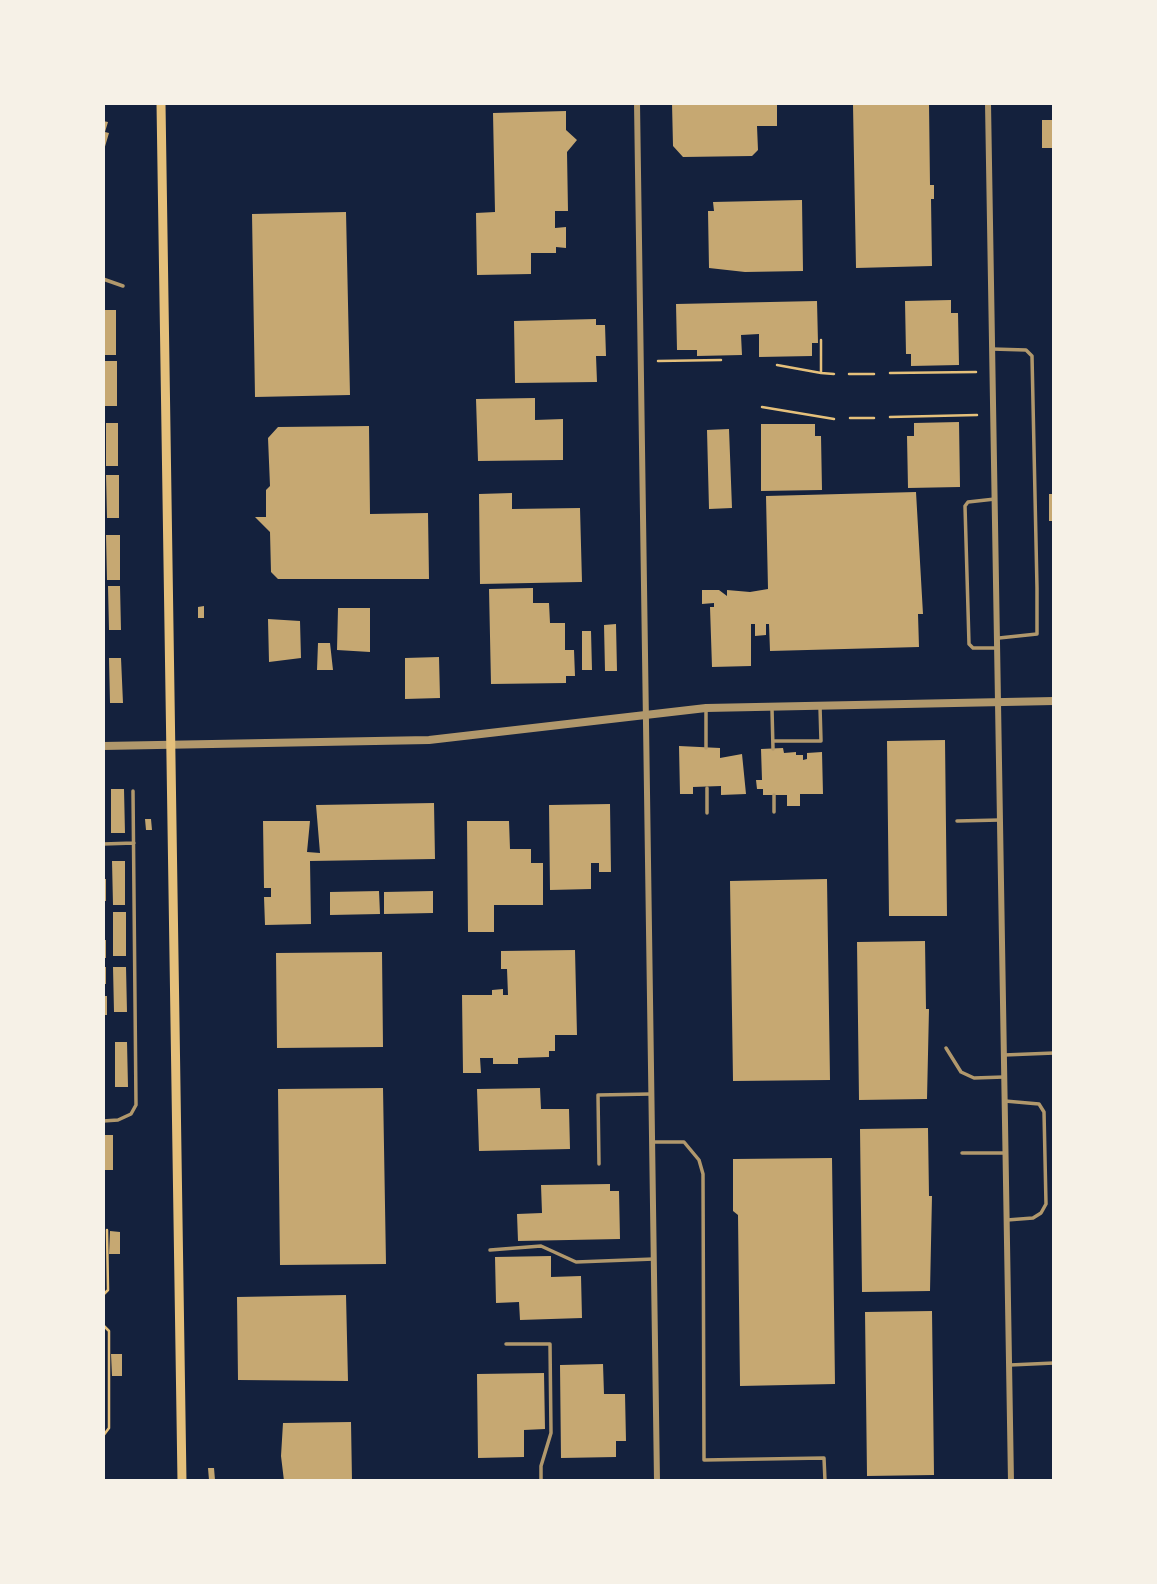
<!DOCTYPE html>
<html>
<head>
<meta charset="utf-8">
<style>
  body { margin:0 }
  #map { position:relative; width:1157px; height:1584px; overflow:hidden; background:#14213d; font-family:"Source Sans 3",sans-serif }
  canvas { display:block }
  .frame { position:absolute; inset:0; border:105px solid #f6f1e7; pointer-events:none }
</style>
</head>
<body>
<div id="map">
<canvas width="1157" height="1584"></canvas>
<div class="frame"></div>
</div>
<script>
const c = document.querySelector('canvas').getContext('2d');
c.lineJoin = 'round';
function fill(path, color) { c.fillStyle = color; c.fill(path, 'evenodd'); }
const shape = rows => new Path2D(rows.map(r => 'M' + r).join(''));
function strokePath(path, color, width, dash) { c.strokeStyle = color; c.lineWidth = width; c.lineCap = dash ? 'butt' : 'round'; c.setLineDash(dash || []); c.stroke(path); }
const building = shape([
  [672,103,777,103,777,126,757,126,758,150,752,156,683,157,673,146],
  [918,103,929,103,930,185,934,185,934,199,931,199,932,266,856,268,853,105],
  [566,111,566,130,577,140,567,152,568,211,555,211,555,228,566,227,566,248,556,247,556,253,531,253,531,274,477,275,476,213,495,212,493,113],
  [1042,120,1054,120,1054,148,1042,148],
  [103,121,108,122,105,132,109,133,104,150],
  [802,200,803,271,745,272,709,268,708,211,714,211,713,202],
  [346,212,350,395,255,397,252,214],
  [951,300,951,313,958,313,959,365,911,366,911,354,906,354,905,301],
  [817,301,818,343,812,343,812,356,759,357,759,334,741,335,742,355,697,356,697,350,677,350,676,304],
  [105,310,116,310,116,355,105,355],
  [596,319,596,325,605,325,606,356,596,356,597,382,515,383,514,321],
  [104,361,117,361,117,406,105,406],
  [535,398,535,420,563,419,563,460,478,461,476,399],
  [959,422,960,487,908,488,907,436,914,436,914,423],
  [106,423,118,423,118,466,106,466],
  [761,424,815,424,815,436,821,436,822,490,761,491],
  [369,426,370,514,428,513,429,579,278,579,271,572,270,532,255,517,266,517,266,490,270,486,268,438,278,427],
  [729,429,732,508,709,509,707,430],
  [106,475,119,475,119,518,107,518],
  [916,492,923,614,918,614,919,647,770,651,769,624,766,624,766,635,755,636,755,624,751,624,751,666,712,667,710,607,714,607,714,603,702,604,702,590,719,590,727,596,727,590,750,592,768,589,766,496],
  [512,493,512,509,580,508,582,582,480,584,479,494],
  [1049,494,1054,494,1054,521,1049,521],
  [106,535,120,535,120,580,107,580],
  [108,586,120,586,121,630,109,630],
  [533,588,533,603,549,603,550,623,565,623,565,650,574,650,575,676,566,676,566,683,491,684,489,589],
  [204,606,204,618,198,618,198,607],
  [338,608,370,608,370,652,337,650],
  [268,619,300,621,301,658,269,662],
  [616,624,617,671,605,671,604,625],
  [582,631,591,631,592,670,582,670],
  [318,643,330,643,333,670,317,670],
  [439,657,440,698,405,699,405,658],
  [109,658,121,658,123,703,110,703],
  [945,740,947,916,889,916,887,741],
  [679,746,720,748,720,758,742,754,746,794,721,795,721,786,693,787,693,794,680,794],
  [783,748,784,753,796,752,796,755,803,755,803,760,807,759,807,753,822,752,823,794,800,794,800,806,787,806,787,795,763,795,763,789,757,789,756,780,762,780,761,749],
  [111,789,124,789,125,833,111,833],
  [434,803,435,859,310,861,311,924,265,925,264,897,271,897,271,888,264,888,263,821,310,821,307,852,320,853,316,805],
  [610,804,611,872,599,872,599,863,591,863,591,889,550,890,549,805],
  [145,819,151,819,152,830,146,830],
  [467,821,509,821,510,849,531,849,531,863,543,863,543,905,494,905,494,932,468,932],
  [112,861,125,861,125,905,113,905],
  [103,879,106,879,106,901,103,901],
  [827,879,830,1080,733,1081,730,881],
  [379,891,380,914,330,915,330,892],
  [433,891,433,913,384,914,384,892],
  [113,912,126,912,126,956,113,956],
  [103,940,106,940,106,958,103,958],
  [925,941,926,1009,929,1009,927,1099,859,1100,857,942],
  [575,950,577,1035,555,1035,555,1051,549,1051,549,1057,518,1058,518,1064,493,1064,493,1058,480,1058,481,1073,463,1073,462,995,492,995,492,990,503,989,503,995,508,995,507,969,501,969,501,951],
  [382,952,383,1047,277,1048,276,953],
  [103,967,106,967,106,984,103,984],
  [113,967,126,967,127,1012,114,1012],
  [103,996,107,996,107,1015,103,1015],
  [115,1042,127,1042,128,1087,115,1087],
  [383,1088,386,1264,280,1265,278,1089],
  [540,1088,541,1109,569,1109,570,1149,479,1151,477,1089],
  [928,1128,929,1196,932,1196,930,1291,862,1292,860,1129],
  [103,1135,113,1135,113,1170,103,1170],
  [832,1158,835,1384,740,1386,738,1215,733,1211,733,1159],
  [610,1184,610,1191,619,1191,620,1239,518,1241,517,1214,542,1213,541,1185],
  [110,1231,120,1232,120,1254,109,1254],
  [551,1256,551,1277,581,1276,582,1318,520,1320,519,1302,496,1303,495,1257],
  [346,1295,348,1381,238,1380,237,1297],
  [932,1311,934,1475,867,1476,865,1312],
  [111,1354,122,1354,122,1376,112,1376],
  [603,1364,604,1394,625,1394,626,1441,616,1441,616,1457,561,1458,560,1365],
  [544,1373,545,1429,524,1430,524,1457,478,1458,477,1374],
  [351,1422,352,1481,284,1481,281,1456,283,1423],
  [208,1468,214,1468,215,1480,209,1480]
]);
const path = shape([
  [658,361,721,360],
  [777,365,821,373,821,340],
  [821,373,834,374],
  [890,373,976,372],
  [849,374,874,374],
  [762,407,834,419],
  [890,417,977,415],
  [850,418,874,418],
  [103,1295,108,1290,107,1230],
  [103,1325,109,1331,109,1428,103,1436]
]);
const service = shape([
  [103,279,123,286],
  [992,349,1026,350,1032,356,1037,588,1037,634,999,638],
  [995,499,968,502,965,506,969,644,973,648,997,648],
  [706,709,706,748],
  [772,709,773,749],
  [773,741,821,741,820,707],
  [707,788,707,813],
  [774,795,774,812],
  [957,821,1000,820],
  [103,844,134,843],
  [946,1048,961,1072,974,1078,1004,1077],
  [1004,1055,1054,1053],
  [1005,1101,1039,1104,1044,1112,1046,1204,1041,1213,1033,1218,1007,1220],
  [103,1121,118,1120,131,1114,136,1105,133,791],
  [652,1142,684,1142,699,1160,703,1174,704,1460,824,1458,825,1481],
  [962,1153,1006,1153],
  [599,1164,598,1095,651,1094],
  [490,1250,541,1246,576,1262,654,1259],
  [506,1344,550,1344,551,1433,541,1466,541,1481],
  [1010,1365,1054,1363]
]);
const minor = shape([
  [637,103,657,1481],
  [988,103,1011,1481]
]);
const tertiary = shape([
  [103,746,429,740,706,708,1054,701]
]);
const secondary = shape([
  [161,103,182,1481]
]);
fill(building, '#c6a872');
strokePath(path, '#e5c07b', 2.5);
strokePath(service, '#b1986c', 3.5);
strokePath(minor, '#b1986c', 6);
strokePath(tertiary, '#b1986c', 8);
strokePath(secondary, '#e5c07b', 9);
</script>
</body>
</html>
